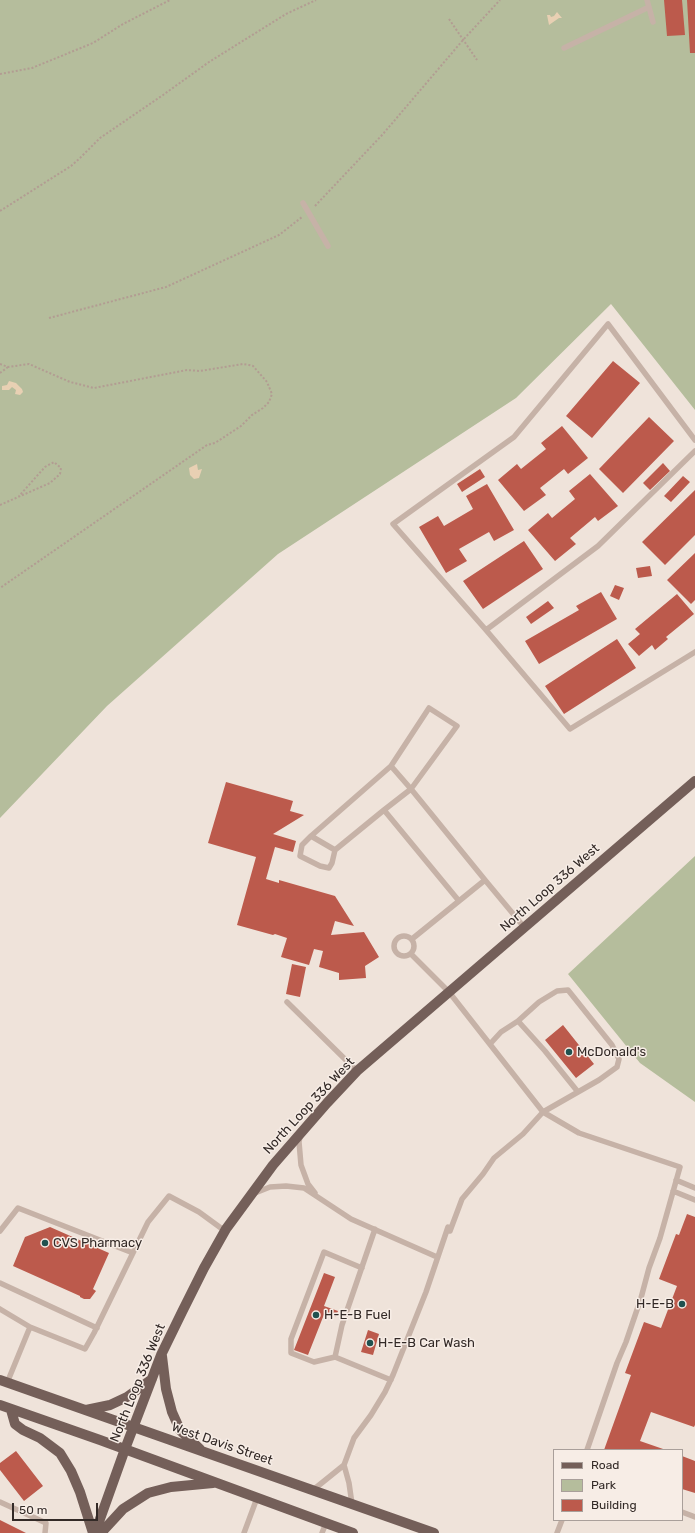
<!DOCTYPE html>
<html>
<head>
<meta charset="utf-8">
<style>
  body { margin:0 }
  #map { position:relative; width:695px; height:1533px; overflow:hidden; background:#efe3da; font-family:Rubik,sans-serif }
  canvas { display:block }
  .legend { position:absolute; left:553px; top:1449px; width:130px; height:72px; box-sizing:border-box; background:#f7ede6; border:1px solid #a99f9a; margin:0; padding:5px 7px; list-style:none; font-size:12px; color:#332a27 }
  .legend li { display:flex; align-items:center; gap:8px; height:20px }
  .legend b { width:20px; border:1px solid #a99f9a }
  .scale { position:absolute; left:12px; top:1503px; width:86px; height:18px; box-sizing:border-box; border:2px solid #332a27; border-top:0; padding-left:5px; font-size:12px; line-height:14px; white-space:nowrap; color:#332a27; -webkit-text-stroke:3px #f7ede6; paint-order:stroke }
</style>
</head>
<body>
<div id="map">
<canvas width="695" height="1533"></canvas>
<ul class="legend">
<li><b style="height:5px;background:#745f59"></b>Road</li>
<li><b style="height:11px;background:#b5bd9c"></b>Park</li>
<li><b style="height:11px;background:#bc5a4c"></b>Building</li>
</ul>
<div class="scale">50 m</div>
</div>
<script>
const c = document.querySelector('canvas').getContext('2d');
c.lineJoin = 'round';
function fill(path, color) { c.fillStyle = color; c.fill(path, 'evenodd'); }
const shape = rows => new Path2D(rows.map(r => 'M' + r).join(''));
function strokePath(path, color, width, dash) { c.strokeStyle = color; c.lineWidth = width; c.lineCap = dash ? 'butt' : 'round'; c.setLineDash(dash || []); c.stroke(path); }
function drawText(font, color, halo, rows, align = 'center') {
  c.font = font + ' Rubik,sans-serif'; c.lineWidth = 3; c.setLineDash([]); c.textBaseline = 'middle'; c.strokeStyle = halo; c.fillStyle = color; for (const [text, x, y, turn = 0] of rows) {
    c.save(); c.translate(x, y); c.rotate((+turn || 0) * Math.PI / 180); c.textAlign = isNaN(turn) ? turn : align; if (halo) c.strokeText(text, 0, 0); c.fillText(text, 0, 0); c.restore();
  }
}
const green = shape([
  [0,0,695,0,695,410,611,304,516,398,278,554,107,706,0,818],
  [695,856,695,1102,640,1063,568,974]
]);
const sand = shape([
  [557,12,562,18,559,18,549,25,547,15,550,15,551,17,554,16],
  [9,381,16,383,22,389,23,392,20,395,15,394,16,390,12,387,9,390,2,390,2,386,7,385],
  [197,464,198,470,202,469,199,478,194,479,190,475,189,468]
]);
const building = shape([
  [664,0,682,0,685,35,667,36],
  [687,0,695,0,695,53,690,53],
  [613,361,640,383,592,438,566,416],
  [649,417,674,441,623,493,599,469],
  [562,426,588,458,568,474,564,469,540,488,546,495,524,511,498,480,517,464,521,469,546,449,541,443],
  [663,463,670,471,650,490,643,483],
  [480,469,485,477,462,492,457,484],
  [590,474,618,506,598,521,595,517,570,538,576,544,555,561,528,530,548,513,552,518,575,499,569,491],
  [683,476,690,482,671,502,664,496],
  [487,484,514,530,494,541,489,532,459,549,467,561,446,573,419,527,438,516,444,526,473,509,466,496],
  [695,490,695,535,665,565,642,542],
  [524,541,543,569,483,609,463,581],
  [695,553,695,600,691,604,667,580],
  [650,566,652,576,638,578,636,568],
  [615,585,624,588,619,600,610,596],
  [601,592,617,619,539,664,525,641,579,610,576,606],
  [677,594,694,614,666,637,668,639,655,650,652,645,639,656,628,644,640,634,635,629],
  [548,601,554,608,531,624,526,617],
  [617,639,636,668,564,714,545,686],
  [226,782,293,801,290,811,304,815,273,834,296,841,293,852,275,847,266,879,279,883,279,880,335,896,354,926,335,921,331,935,364,932,379,957,365,966,366,978,339,980,339,973,319,967,323,951,314,949,309,965,281,957,287,938,275,934,273,935,237,925,256,857,208,843],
  [292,964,306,967,300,997,286,994],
  [563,1025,594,1064,576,1078,545,1040],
  [687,1214,695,1217,695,1425,694,1427,651,1412,640,1441,666,1450,604,1450,631,1375,625,1373,644,1322,661,1328,677,1286,659,1279,676,1234,679,1235],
  [50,1227,109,1253,93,1289,96,1291,90,1299,84,1299,80,1297,80,1296,13,1266,25,1237],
  [324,1273,335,1277,324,1306,338,1311,336,1317,325,1312,308,1355,294,1350],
  [368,1330,379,1334,373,1355,361,1352],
  [16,1451,43,1486,24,1501,0,1470,0,1463],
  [682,1456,695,1461,695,1493,682,1489],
  [0,1520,26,1533,0,1533]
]);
const path = shape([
  [449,19,477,60],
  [0,74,32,68,93,43,123,24,170,0],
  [315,206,383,134,463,40,500,0],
  [0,211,71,166,80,158,100,138,163,95,209,62,286,14,316,0],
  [49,318,166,287,279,235,302,217],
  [0,364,8,367,29,364,70,382,94,388,187,370,200,371,243,364,249,365,253,366,267,382,272,394,269,402,263,408,252,415,241,426,215,443,207,445,0,588],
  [0,373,8,367],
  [0,505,50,483,60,474,61,468,54,462,45,467,19,496]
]);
const service = shape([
  [647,0,653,22],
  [564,48,649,7],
  [303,203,328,246],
  [695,440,608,324,514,437,393,524,486,630,570,729,695,652],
  [486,630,598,546,695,451],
  [384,810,335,850,311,836,391,766,429,708,457,726,411,789,391,766],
  [311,836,302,845,300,856,320,866,329,868,332,863,335,850],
  [459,901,384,810,411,789,485,880],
  '394 946a10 10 0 1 1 20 0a10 10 0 1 1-20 0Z',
  [412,939,485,880,524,927],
  [411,954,449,992,543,1112,579,1133,680,1167,660,1238,649,1268,641,1298,626,1342,617,1363,587,1450],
  [287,1002,357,1071],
  [518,1021,545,1051,578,1092],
  [300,1137,299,1142,301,1165,308,1184,315,1193],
  [676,1180,695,1188],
  [673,1191,695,1200],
  [255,1193,270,1187,286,1186,304,1188,351,1219,437,1257],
  [375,1229,342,1325,335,1357,391,1380],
  [0,1231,18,1208,133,1253],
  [0,1283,97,1328],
  [0,1309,30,1327,85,1349,94,1333,148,1222,169,1196,199,1212,225,1231],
  [335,1357,314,1362,291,1353,291,1339,324,1252,362,1268],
  [7,1383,30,1327],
  [344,1465,354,1438,371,1415,385,1392,393,1375,426,1292,448,1227,450,1231,462,1199,483,1174,494,1158,523,1134,543,1112,599,1080,617,1067,619,1059,612,1045,568,990,557,991,539,1002,518,1021,501,1032,490,1044],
  [313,1490,344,1465,349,1483,352,1504],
  [0,1502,46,1523,45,1533],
  [682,1512,695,1517],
  [244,1533,257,1498],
  [322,1533,326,1523],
  [557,1533,562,1520]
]);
const primary = shape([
  [162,1356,166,1389,172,1412,180,1430,200,1449],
  [0,1380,434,1533],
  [0,1405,100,1440,353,1533],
  [11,1410,15,1424,23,1430,40,1438,60,1453,71,1471,80,1492,93,1533],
  [86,1410,110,1405,127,1397,152,1379],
  [95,1533,125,1449,161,1355,182,1312,204,1268,226,1229,273,1165,327,1103,357,1071,695,781],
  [101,1533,123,1509,148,1493,171,1487,213,1483]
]);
const markers = [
  [569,1052,4,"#20514f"],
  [45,1243,4,"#20514f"],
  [682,1304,4,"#20514f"],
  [316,1315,4,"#20514f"],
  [370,1343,4,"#20514f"]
];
const streetNames = [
  ["North Loop 336 West",550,888,-41],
  ["North Loop 336 West",309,1106,-47],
  ["North Loop 336 West",138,1383,-68],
  ["West Davis Street",222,1444,19]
];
const poiNames = [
  ["McDonald's",577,1052],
  ["CVS Pharmacy",53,1243],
  ["H-E-B",674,1304,"right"],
  ["H-E-B Fuel",324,1315],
  ["H-E-B Car Wash",378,1343]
];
fill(green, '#b5bd9c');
fill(sand, '#e8d0b3');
fill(building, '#bc5a4c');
strokePath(path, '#b29c92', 2, [2, 2]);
strokePath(service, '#c6b2a7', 5.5);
strokePath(primary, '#745f59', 10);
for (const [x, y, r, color] of markers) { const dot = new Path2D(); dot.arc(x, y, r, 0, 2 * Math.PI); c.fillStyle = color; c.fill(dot); strokePath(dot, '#f7ede6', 1.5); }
drawText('13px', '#332a27', '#f7ede6', streetNames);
drawText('13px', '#332a27', '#f7ede6', poiNames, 'left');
</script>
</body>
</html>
